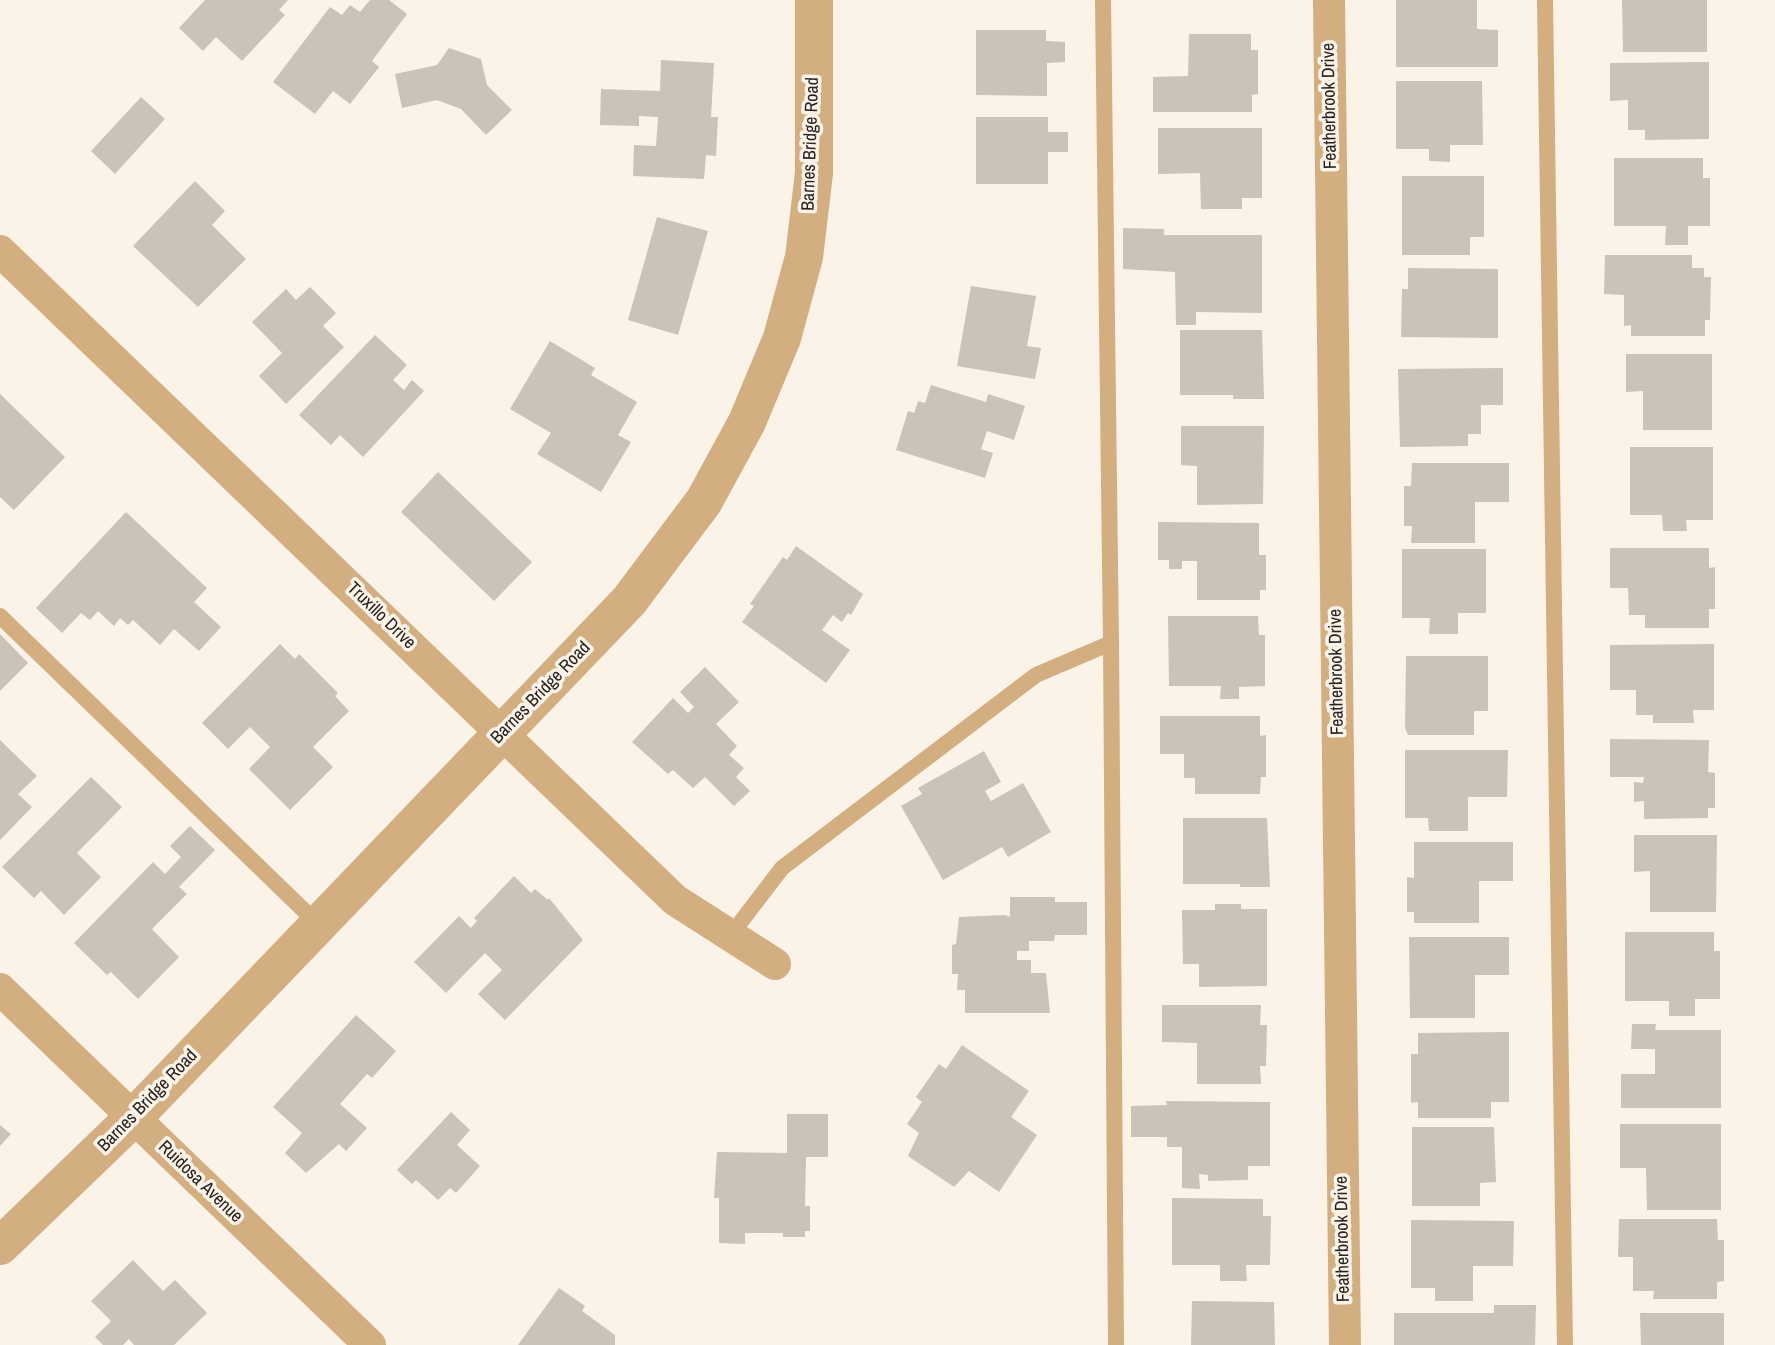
<!DOCTYPE html>
<html>
<head>
<meta charset="utf-8">
<style>
  body { margin:0 }
  canvas { display:block; background:#fbf2e8 }
</style>
</head>
<body>
<canvas width="1775" height="1345"></canvas>
<script>
const c = document.querySelector('canvas').getContext('2d');
c.lineJoin = 'round';
function fill(path, color) { c.fillStyle = color; c.fill(path, 'evenodd'); }
const shape = rows => new Path2D(rows.map(r => 'M' + r).join(''));
function strokePath(path, color, width, dash) { c.strokeStyle = color; c.lineWidth = width; c.lineCap = dash ? 'butt' : 'round'; c.setLineDash(dash || []); c.stroke(path); }
function drawText(font, color, halo, rows, align = 'center') {
  c.font = font + ' "Archivo Narrow",sans-serif'; c.lineWidth = 7; c.setLineDash([]); c.textBaseline = 'middle'; c.strokeStyle = halo; c.fillStyle = color; for (const [text, x, y, turn = 0] of rows) {
    c.save(); c.translate(x, y); c.rotate((+turn || 0) * Math.PI / 180); c.textAlign = isNaN(turn) ? turn : align; if (halo) c.strokeText(text, 0, 0); c.fillText(text, 0, 0); c.restore();
  }
}
const building = shape([
  [205,0,288,0,279,10,285,15,242,61,216,37,203,51,179,28],
  [370,0,389,0,407,14,372,61,379,67,350,104,333,91,315,114,273,82,330,7,342,15,350,5,360,12],
  [1396,0,1477,0,1477,29,1498,30,1498,67,1396,67],
  [1622,0,1707,0,1707,52,1623,52],
  [976,30,1046,30,1046,41,1065,42,1065,62,1047,63,1047,96,976,95],
  [1189,34,1251,34,1251,50,1258,50,1258,94,1252,95,1252,112,1153,112,1153,77,1188,76],
  [449,48,481,59,487,85,512,110,486,135,461,109,437,100,402,108,395,74,437,65],
  [661,60,714,63,711,117,718,117,716,156,706,155,704,179,633,176,634,145,656,146,658,117,639,116,639,126,600,125,601,89,660,91],
  [1709,62,1709,139,1645,140,1645,130,1628,130,1628,100,1610,101,1610,63],
  [1396,81,1482,81,1483,145,1450,145,1450,162,1429,161,1429,149,1396,149],
  [141,97,165,119,115,174,91,151],
  [976,117,1048,117,1048,132,1068,132,1068,152,1048,152,1048,184,976,184],
  [1158,128,1262,128,1262,198,1242,198,1242,209,1201,209,1200,173,1158,174],
  [1614,158,1703,158,1703,178,1710,178,1710,226,1688,226,1688,245,1665,245,1666,226,1614,226],
  [1402,176,1484,176,1484,237,1470,237,1470,255,1402,255],
  [195,181,225,211,212,225,246,259,198,307,133,246],
  [657,217,708,231,678,335,628,320],
  [1123,228,1164,229,1164,235,1262,235,1262,313,1196,312,1196,325,1176,325,1175,272,1123,269],
  [1605,255,1692,255,1692,268,1704,268,1704,277,1711,277,1710,320,1705,320,1705,336,1631,336,1631,325,1624,326,1624,295,1604,294],
  [1408,268,1498,269,1498,338,1401,337,1402,289,1408,289],
  [971,286,1036,296,1027,346,1041,348,1035,379,957,366],
  [310,287,336,313,323,326,344,347,286,404,259,376,282,353,252,322,286,289,296,300],
  [1180,330,1262,330,1264,399,1233,399,1233,395,1180,395],
  [375,335,407,365,393,380,404,390,412,380,424,391,363,457,340,435,331,445,299,415],
  [550,341,595,368,591,375,637,402,618,435,631,442,601,492,537,454,551,433,510,409],
  [1626,354,1712,354,1712,430,1643,430,1643,391,1626,392],
  [1503,368,1503,405,1481,405,1481,434,1468,434,1468,446,1400,447,1398,369],
  [931,385,986,402,988,394,1025,406,1014,440,987,431,981,449,993,453,985,478,896,450,908,411,914,413,918,401,925,403],
  [0,394,65,457,14,510,0,497],
  [1181,426,1264,426,1263,504,1197,505,1197,466,1181,465],
  [1630,447,1713,447,1713,520,1686,520,1687,531,1663,531,1662,515,1630,515],
  [1412,463,1509,463,1509,502,1475,502,1475,543,1411,543,1412,526,1404,526,1404,486,1411,486],
  [438,472,532,562,494,601,401,512],
  [126,512,207,588,194,602,221,627,199,651,174,629,160,645,133,620,128,625,120,618,114,626,98,611,90,620,81,613,62,633,36,608],
  [1158,522,1259,523,1259,555,1266,555,1266,590,1260,590,1260,600,1197,600,1197,561,1182,561,1182,569,1169,569,1169,560,1158,560],
  [796,546,863,594,851,615,848,613,842,622,833,615,822,630,850,650,826,683,742,622,754,606,750,604,783,557,787,560],
  [1610,548,1709,548,1709,568,1715,567,1715,609,1709,609,1709,628,1645,628,1645,615,1629,615,1628,588,1610,588],
  [1402,549,1486,549,1486,613,1458,613,1458,634,1429,634,1430,618,1402,618],
  [1168,616,1258,616,1259,635,1265,635,1265,686,1239,687,1239,699,1220,699,1221,686,1169,686],
  [0,634,28,663,0,691],
  [280,644,295,659,299,654,338,693,335,696,349,711,313,747,333,767,290,810,249,769,270,747,250,727,228,749,202,723],
  [1714,644,1714,710,1693,710,1694,723,1653,723,1653,715,1636,715,1636,690,1610,690,1610,645],
  [1406,656,1488,656,1488,711,1474,711,1474,735,1408,735,1405,728],
  [705,667,739,702,716,724,737,746,729,755,744,768,736,777,750,791,734,806,705,777,693,788,673,770,668,774,632,742,673,698,688,713,694,707,680,692],
  [1160,716,1260,716,1260,736,1266,735,1266,777,1261,777,1260,794,1195,794,1195,778,1184,778,1184,754,1160,754],
  [1610,739,1709,740,1708,772,1715,773,1715,808,1708,808,1708,818,1644,819,1644,801,1634,802,1634,782,1643,783,1644,777,1610,777],
  [0,740,37,776,18,794,32,807,0,840],
  [1405,750,1508,750,1507,797,1468,797,1468,831,1429,831,1428,818,1405,818],
  [984,751,1001,782,985,791,991,801,1023,783,1051,832,1008,857,1002,847,943,880,901,806,922,794,918,788],
  [91,777,122,807,77,853,101,877,64,915,41,891,34,898,2,867],
  [1183,818,1267,818,1270,887,1240,887,1240,884,1183,884],
  [190,826,215,850,179,887,187,894,152,929,179,957,138,999,111,972,107,975,74,943,153,862,165,874,181,857,170,846],
  [1634,835,1717,835,1716,912,1650,912,1650,871,1634,872],
  [1414,842,1513,842,1513,881,1479,881,1479,923,1414,923,1414,912,1407,912,1407,877,1414,878],
  [514,876,531,893,535,889,548,900,549,898,583,940,505,1020,478,994,502,970,485,953,446,993,414,962,459,916,471,928,477,921,474,918],
  [1010,897,1055,897,1055,902,1087,902,1087,935,1055,935,1054,941,1029,941,1029,951,1017,951,1017,960,1031,960,1031,973,1046,973,1050,1013,965,1013,965,990,957,990,958,974,952,974,952,945,956,944,959,917,1005,915,1010,917],
  [1215,904,1241,904,1241,909,1267,909,1267,986,1199,987,1199,964,1183,964,1182,910,1215,910],
  [1625,932,1714,932,1714,951,1720,951,1720,999,1695,999,1695,1016,1669,1016,1669,1001,1625,1001],
  [1409,937,1509,937,1509,975,1475,975,1475,1018,1410,1018],
  [1162,1005,1261,1005,1260,1025,1267,1025,1266,1066,1260,1066,1261,1084,1197,1084,1197,1043,1162,1042],
  [356,1015,396,1051,372,1078,367,1074,340,1104,367,1128,346,1151,339,1144,306,1173,285,1153,302,1133,273,1107],
  [1632,1024,1656,1024,1655,1030,1721,1030,1721,1108,1621,1108,1621,1074,1655,1074,1655,1049,1631,1049],
  [1509,1032,1509,1102,1491,1102,1491,1118,1418,1118,1418,1102,1411,1103,1411,1054,1418,1054,1418,1033],
  [962,1045,1029,1091,1011,1117,1037,1135,999,1192,969,1171,954,1187,908,1156,919,1133,907,1124,922,1102,916,1097,939,1064,946,1069],
  [1166,1101,1270,1102,1270,1166,1248,1166,1248,1180,1208,1181,1208,1175,1199,1174,1200,1189,1182,1188,1182,1147,1167,1147,1167,1137,1131,1137,1131,1106,1167,1105],
  [451,1112,470,1130,457,1145,480,1166,456,1193,450,1188,438,1200,416,1180,412,1184,397,1170],
  [787,1114,828,1114,828,1157,806,1157,805,1206,810,1206,810,1231,805,1231,805,1237,783,1237,783,1233,745,1233,745,1244,719,1243,719,1198,714,1198,717,1152,787,1153],
  [1620,1124,1721,1124,1721,1210,1647,1210,1646,1168,1620,1168],
  [0,1125,11,1134,0,1146],
  [1412,1127,1494,1127,1496,1182,1480,1183,1480,1206,1412,1206],
  [1172,1198,1263,1199,1263,1216,1271,1216,1270,1265,1246,1265,1247,1281,1220,1281,1220,1265,1172,1265],
  [1619,1219,1717,1219,1718,1240,1724,1240,1724,1281,1717,1282,1717,1299,1653,1299,1654,1291,1633,1291,1633,1257,1618,1257],
  [1411,1220,1514,1221,1513,1266,1473,1266,1473,1301,1435,1301,1435,1288,1411,1288],
  [133,1260,163,1291,175,1280,207,1313,174,1345,134,1345,129,1339,123,1345,103,1345,95,1337,111,1321,91,1301],
  [559,1288,585,1306,582,1311,615,1335,615,1345,518,1345],
  [1192,1301,1274,1302,1275,1345,1191,1345],
  [1494,1305,1536,1305,1535,1345,1394,1345,1394,1313,1494,1313],
  [1640,1313,1724,1313,1724,1345,1641,1345]
]);
const service = shape([
  [1545,0,1565,1345],
  [0,616,318,924],
  [1111,643,1116,1345],
  [730,936,782,868,1036,675,1111,643,1103,0]
]);
const minor = shape([
  [1329,0,1345,1345],
  [0,251,675,900,775,964],
  [0,989,370,1345]
]);
const tertiary = shape([
  [0,1246,133,1118,629,601,704,501,747,422,782,338,804,257,814,173,814,0]
]);
const streetNames = [
  ["Featherbrook Drive",1330,106,-91],
  ["Barnes Bridge Road",811,144,-88],
  ["Truxillo Drive",381,616,44],
  ["Featherbrook Drive",1337,672,-91],
  ["Barnes Bridge Road",541,693,-46],
  ["Barnes Bridge Road",148,1101,-46],
  ["Ruidosa Avenue",200,1182,44],
  ["Featherbrook Drive",1343,1239,-91]
];
fill(building, '#cbc2b8');
strokePath(service, '#d3ae80', 16);
strokePath(minor, '#d3ae80', 32);
strokePath(tertiary, '#d3ae80', 38);
drawText('18px', '#272320', '#fbf2e8', streetNames);
</script>
</body>
</html>
